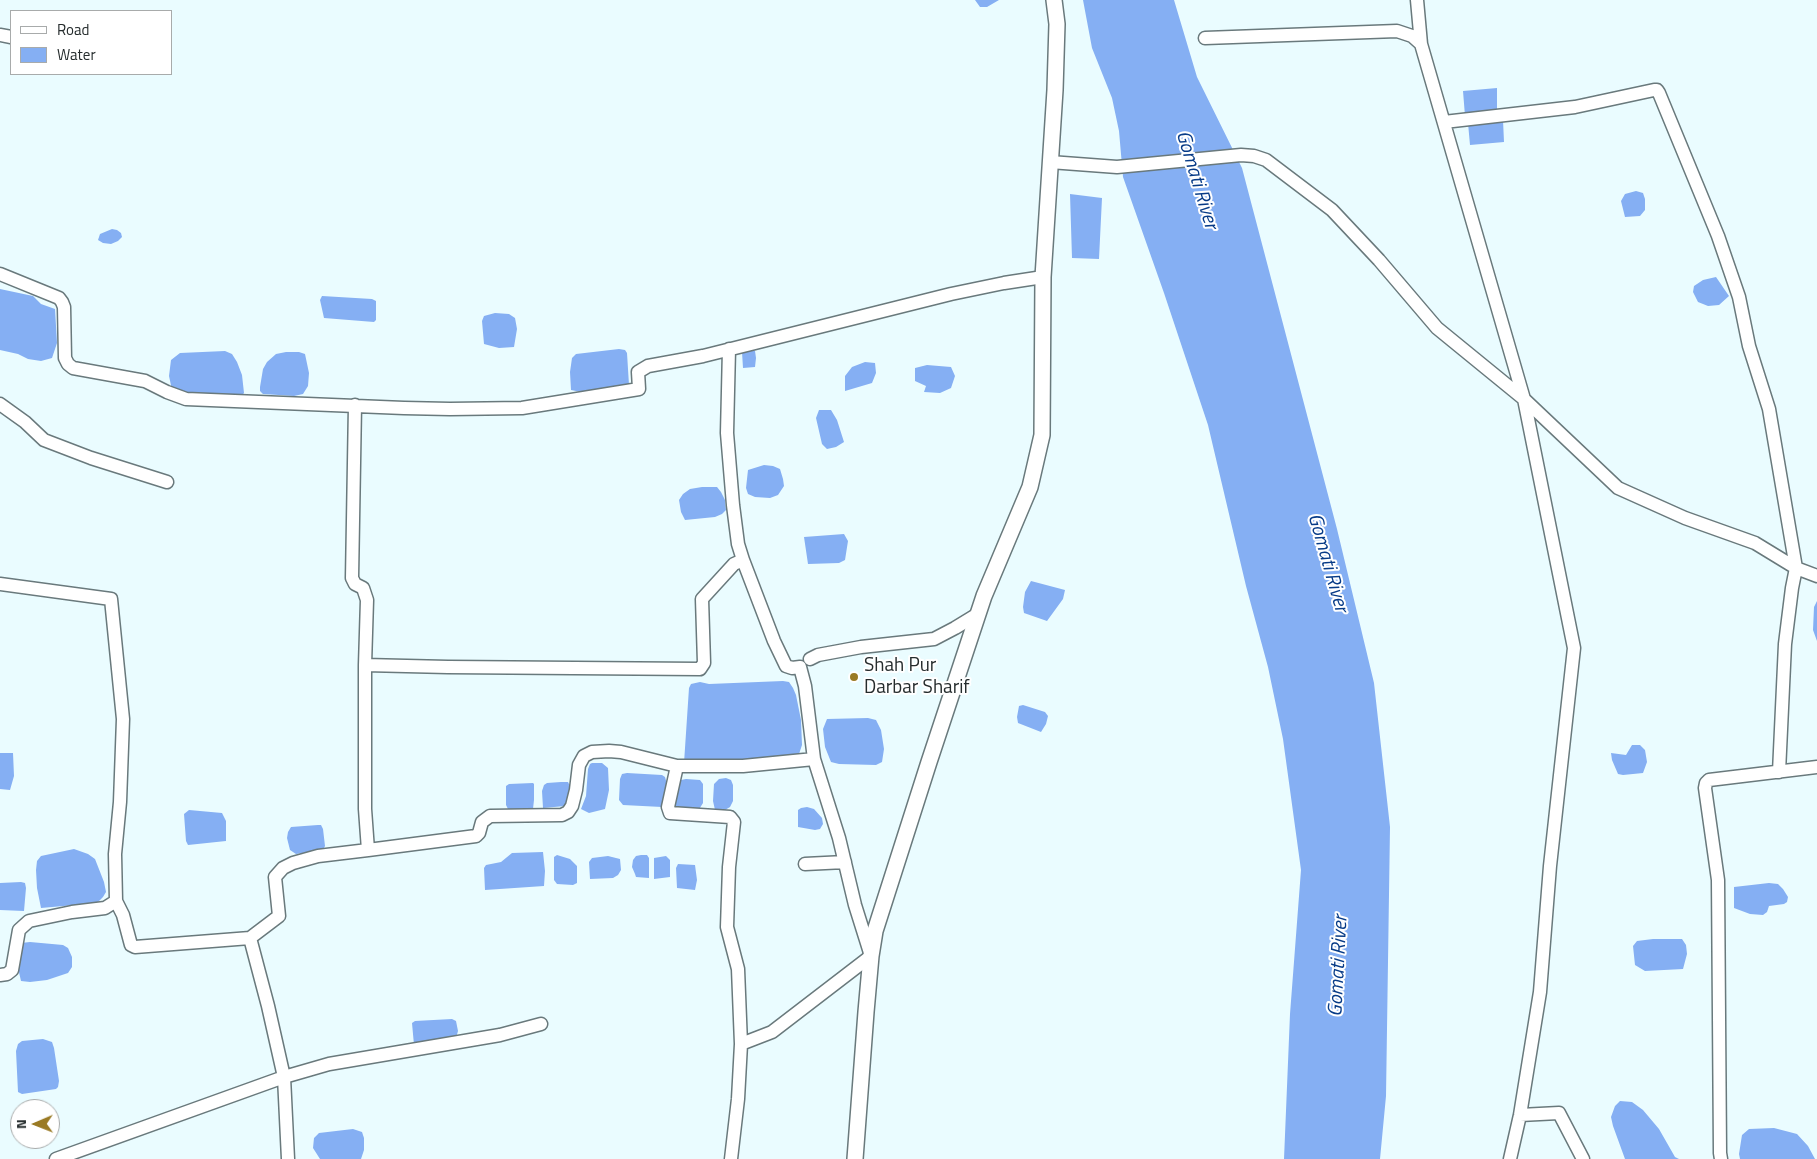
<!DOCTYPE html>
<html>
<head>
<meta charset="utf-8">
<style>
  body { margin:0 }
  #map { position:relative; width:1817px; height:1159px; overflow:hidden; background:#eafcff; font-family:"Titillium Web",sans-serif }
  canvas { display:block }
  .legend { position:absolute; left:10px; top:10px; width:162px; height:65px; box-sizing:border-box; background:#fff; border:1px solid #a8abab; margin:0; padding:6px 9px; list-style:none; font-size:15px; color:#252c2d }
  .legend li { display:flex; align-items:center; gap:10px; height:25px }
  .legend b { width:25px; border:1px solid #a8abab }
  .north { position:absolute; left:10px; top:1099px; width:50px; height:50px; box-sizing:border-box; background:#fff; border:1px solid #a8abab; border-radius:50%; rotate:269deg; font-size:14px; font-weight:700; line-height:20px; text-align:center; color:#252c2d }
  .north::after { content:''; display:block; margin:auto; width:18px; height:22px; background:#9a7a24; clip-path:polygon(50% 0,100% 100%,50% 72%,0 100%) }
</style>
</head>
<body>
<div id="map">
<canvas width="1817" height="1159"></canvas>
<ul class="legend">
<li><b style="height:6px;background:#fff"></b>Road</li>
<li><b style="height:14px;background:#85aff3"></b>Water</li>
</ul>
<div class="north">N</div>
</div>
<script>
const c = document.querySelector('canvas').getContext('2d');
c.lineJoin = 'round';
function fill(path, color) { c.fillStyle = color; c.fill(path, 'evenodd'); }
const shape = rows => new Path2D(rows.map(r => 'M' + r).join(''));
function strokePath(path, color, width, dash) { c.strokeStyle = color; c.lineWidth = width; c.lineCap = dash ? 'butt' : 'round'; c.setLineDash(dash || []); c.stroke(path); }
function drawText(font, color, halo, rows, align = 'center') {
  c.font = font + ' "Titillium Web",sans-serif'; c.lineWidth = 4; c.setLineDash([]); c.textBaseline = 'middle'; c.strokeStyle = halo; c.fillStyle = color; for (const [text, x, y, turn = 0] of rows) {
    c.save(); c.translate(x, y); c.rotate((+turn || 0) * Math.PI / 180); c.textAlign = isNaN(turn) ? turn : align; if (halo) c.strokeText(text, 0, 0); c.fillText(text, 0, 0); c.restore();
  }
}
const water = shape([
  [975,0,999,0,987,7,980,7],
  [1083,0,1174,0,1197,77,1242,168,1337,529,1374,683,1390,827,1386,1096,1380,1159,1284,1159,1290,1014,1301,870,1283,739,1268,667,1246,586,1208,425,1164,293,1123,177,1119,131,1112,98,1092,48],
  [1497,88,1497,112,1465,116,1463,91],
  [1503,120,1504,142,1470,145,1468,123],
  [1636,191,1643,193,1645,199,1645,210,1640,216,1625,217,1621,201,1625,194],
  [1070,194,1102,198,1099,259,1072,258],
  [112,229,117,230,121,233,122,237,118,241,111,244,103,243,98,240,100,234],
  [1716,277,1729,296,1719,305,1708,306,1698,302,1693,292,1694,286,1703,280],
  [0,289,33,296,41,304,55,309,57,343,52,358,41,361,28,359,18,354,0,350],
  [322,296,372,299,376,301,376,320,374,322,324,318,320,300],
  [495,313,509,314,515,318,517,329,514,347,499,348,484,344,482,321,484,316],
  [619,349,625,350,627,353,629,385,581,392,571,390,570,372,572,358,576,354],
  [752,350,755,351,756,358,755,367,743,368,742,352],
  [225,351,232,354,237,362,242,375,244,393,239,399,192,394,172,390,169,376,171,360,180,353],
  [286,352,299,352,305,354,309,373,308,386,303,394,294,396,263,394,260,391,260,387,263,369,267,362,276,354],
  [865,362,875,363,876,373,872,383,845,391,845,376,852,367],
  [927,365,951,367,955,376,951,388,940,393,924,392,926,386,915,381,915,368],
  [819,410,831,410,837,420,844,442,836,447,827,449,822,444,816,418],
  [764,465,773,466,780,469,783,479,784,486,778,495,770,498,755,497,748,494,746,488,748,470],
  [702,487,717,487,721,492,725,500,726,510,722,514,715,517,685,520,681,512,679,500,683,494,690,489],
  [844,534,848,541,845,560,839,563,808,564,804,537],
  [1031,581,1065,590,1063,599,1047,621,1024,613,1023,607,1025,592],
  [1817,601,1817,641,1813,630,1814,607],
  [783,681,789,682,793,688,796,695,801,720,802,745,799,754,796,756,735,762,733,759,715,759,710,763,684,763,689,688,691,684,700,682,709,684],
  [1023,705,1045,712,1048,716,1046,724,1041,732,1018,723,1017,717,1019,706],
  [868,718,876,720,881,730,884,749,882,762,876,765,839,764,831,762,825,747,823,729,827,719],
  [1632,745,1640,745,1645,750,1647,762,1643,773,1623,775,1618,774,1612,760,1611,753,1626,755],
  [0,753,13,753,14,776,10,790,0,789],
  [592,763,602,763,608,768,609,790,605,809,589,813,581,809,586,796,588,769,590,764],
  [627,773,662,775,665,777,667,784,662,807,623,805,619,800,620,779,622,774],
  [726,778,731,780,733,785,733,801,730,807,725,810,715,810,713,801,714,784,719,779],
  [686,779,700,780,703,784,703,803,698,811,674,810,677,784,681,780],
  [561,782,568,782,571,788,570,795,565,806,543,808,542,791,544,785,547,783],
  [533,783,534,784,534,800,533,809,512,812,508,809,506,805,506,786,509,784],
  [807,807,814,809,822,818,823,824,820,829,815,830,798,827,798,810,801,808],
  [189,810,222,813,226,821,226,841,188,845,186,841,184,814],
  [318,825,321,825,323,829,325,846,323,850,296,854,290,850,287,838,288,832,291,827],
  [74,849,88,854,95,859,104,882,106,892,103,897,97,903,41,908,37,888,36,870,37,861,41,856],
  [512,853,543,852,545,871,544,886,485,890,484,868,486,865,501,862],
  [557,855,570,859,577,866,577,883,573,885,557,884,554,880,554,857],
  [641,855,647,855,649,858,649,878,636,877,635,874,632,867,633,860,636,856],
  [608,856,620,859,621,870,618,875,613,878,590,879,589,862,592,858],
  [666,856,670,860,670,877,654,879,654,858],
  [678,864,695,865,697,880,695,890,677,888,676,868],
  [21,882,25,883,26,888,24,911,0,910,0,883],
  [1769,883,1778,884,1783,889,1788,897,1787,902,1784,904,1769,906,1767,912,1763,915,1750,914,1734,908,1734,887],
  [1653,939,1682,939,1686,945,1687,954,1683,969,1645,971,1635,965,1633,946,1637,941],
  [30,942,63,945,68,948,72,957,72,967,68,973,47,980,30,982,21,981,18,968,21,943],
  [452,1019,456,1021,458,1031,456,1038,414,1045,412,1023,415,1021],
  [43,1039,52,1042,54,1048,59,1081,58,1087,56,1089,22,1094,18,1092,16,1051,18,1044,22,1041],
  [1620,1101,1632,1102,1643,1110,1659,1129,1675,1157,1679,1159,1625,1159,1613,1126,1611,1117,1615,1106],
  [1774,1128,1797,1134,1808,1146,1815,1159,1740,1159,1739,1154,1742,1135,1749,1129],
  [353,1129,362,1132,364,1138,364,1150,361,1159,320,1159,313,1148,314,1138,319,1133]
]);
const minor = shape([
  [1417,0,1421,44,1524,399,1574,648,1550,866,1540,992,1520,1115,1510,1159],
  [0,35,11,37],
  [1205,38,1397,31,1412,36,1421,44],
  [1444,122,1575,107,1654,90,1657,90,1659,93,1718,236,1739,297,1749,346,1769,409,1796,568,1792,588,1785,644,1779,772],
  [1050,162,1117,167,1241,155,1254,156,1266,160,1332,210,1379,260,1437,328,1524,399,1618,488,1685,518,1755,543,1796,568,1817,576],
  [0,274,59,298,62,302,64,307,65,358,68,364,73,368,145,381,167,392,186,399,404,408,450,409,522,408,639,389,638,372,648,366,703,356,951,294,1004,283,1043,277],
  [0,404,25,422,44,440,91,458,167,482],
  [355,405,352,578,355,584,363,588,367,600,365,665,365,809,368,850,476,836,479,833,482,822,490,816,562,815,568,812,572,806,576,790,579,765,584,756,592,752,609,751,621,752,677,766,743,766,814,759,805,686,800,667,792,668,786,666,774,641,743,560],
  [0,584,111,599,123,719,120,802,115,854,116,901,105,908,72,912,29,921,19,930,12,970,7,974,0,975],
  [810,659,818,655,861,647,934,639,955,628,978,614],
  [365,665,448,667,700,669,704,663,702,599,734,564,743,560,738,544,733,505,727,433,729,349],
  [677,766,668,807,670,813,730,817,734,822,729,867,727,927,738,969,741,1044,738,1099,731,1159],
  [805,864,845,862],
  [116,901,123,915,131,945,135,947,250,938,268,1006,284,1077,288,1159],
  [250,938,279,916,275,877,283,868,293,863,318,856,368,850],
  [741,1044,772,1032,871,956,855,905,839,838,814,759],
  [1520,1115,1559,1113,1583,1159],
  [56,1159,284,1077,329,1064,500,1035,541,1024],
  [1721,1159,1720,1153,1718,880,1705,788,1706,783,1709,780,1817,767]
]);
const major = shape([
  [855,1159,866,1012,871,956,875,931,929,762,984,596,1030,487,1042,435,1043,277,1055,90,1057,24,1054,0]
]);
const markers = [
  [854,677,5,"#9a7a24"]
];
const poiNames = [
  ["Shah Pur",864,666],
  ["Darbar Sharif",864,688]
];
const waterNames = [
  ["Gomati River",1196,180,73],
  ["Gomati River",1327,563,74],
  ["Gomati River",1339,966,-87]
];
fill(water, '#85aff3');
strokePath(minor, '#69797c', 15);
strokePath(major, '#69797c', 18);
strokePath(minor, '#fff', 12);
strokePath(major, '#fff', 15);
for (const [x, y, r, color] of markers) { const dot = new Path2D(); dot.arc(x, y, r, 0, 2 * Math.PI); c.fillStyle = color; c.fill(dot); strokePath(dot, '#fff', 2); }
drawText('19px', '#252c2d', '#fff', poiNames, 'left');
drawText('italic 20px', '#073b87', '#fff', waterNames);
</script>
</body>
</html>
